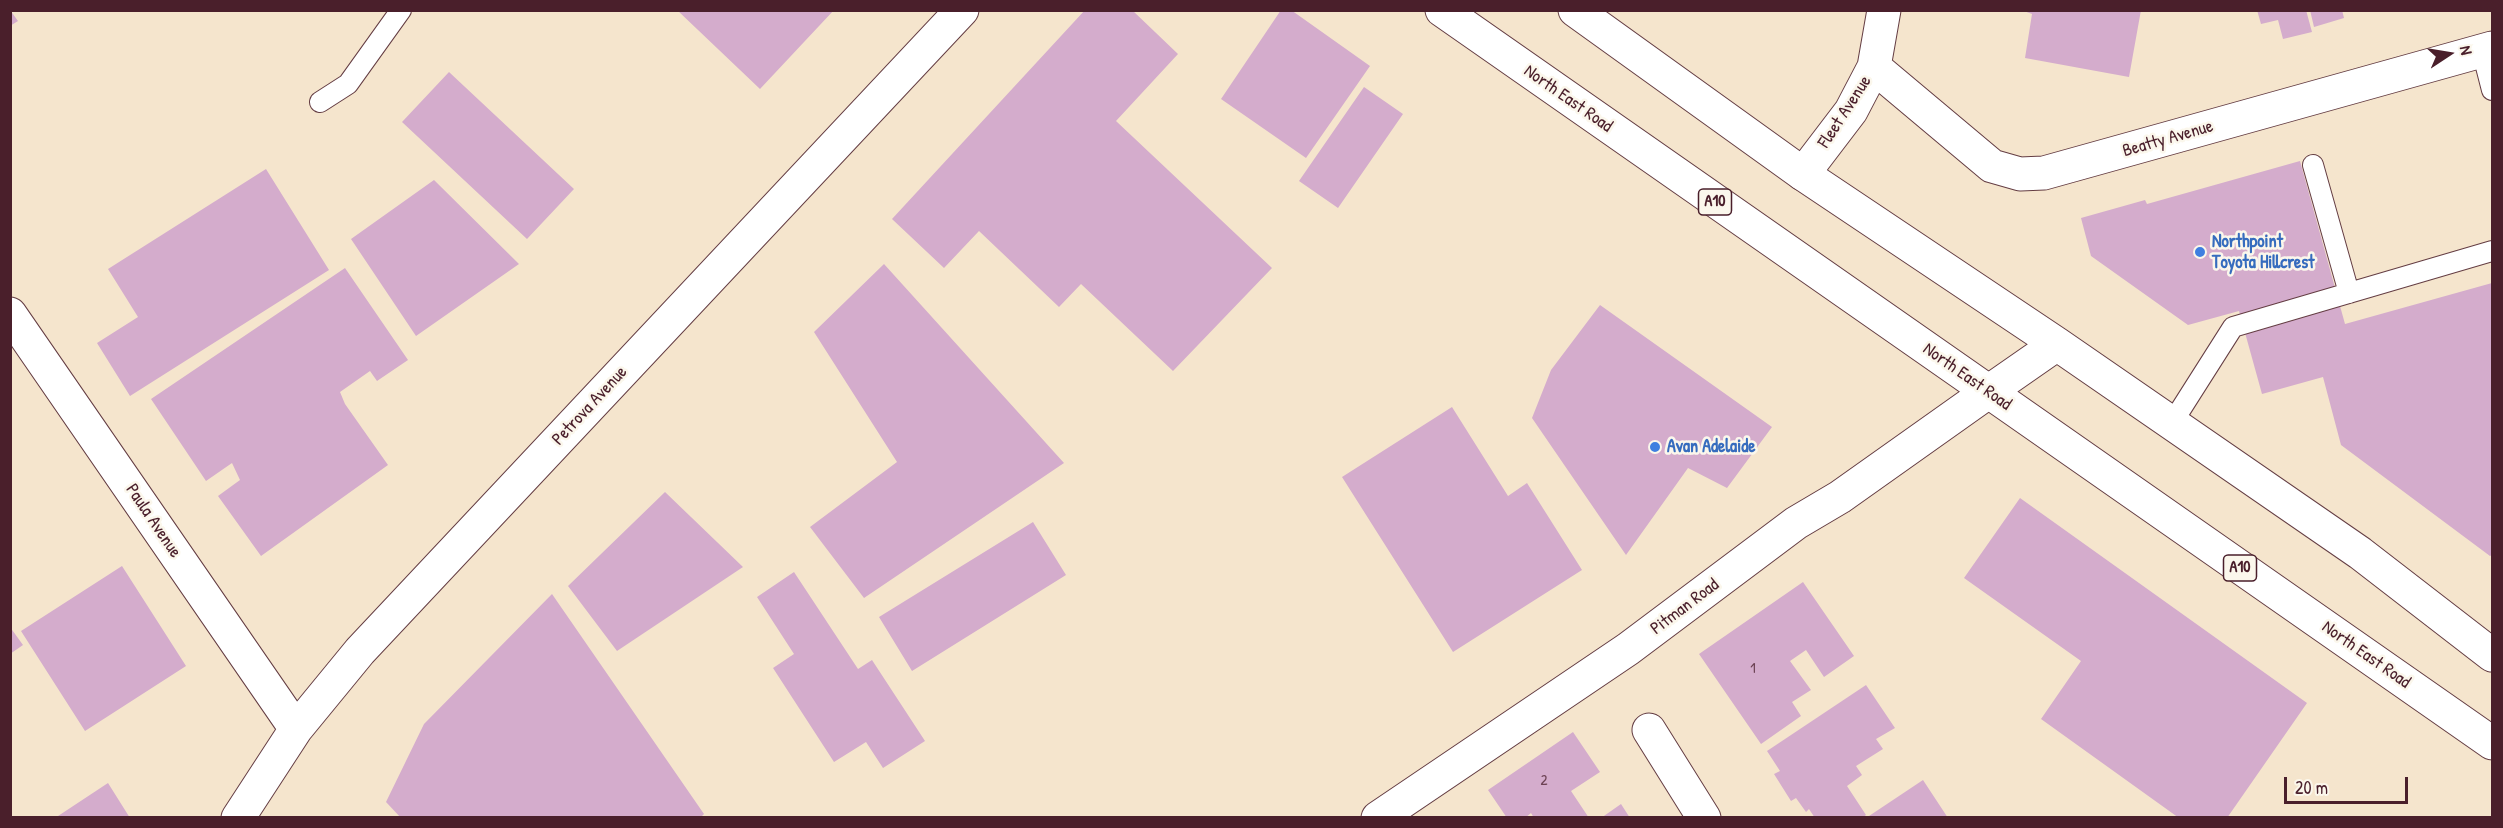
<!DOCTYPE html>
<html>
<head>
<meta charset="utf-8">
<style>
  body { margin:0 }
  #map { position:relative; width:2503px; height:828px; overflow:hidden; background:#f5e5cd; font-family:"Patrick Hand",sans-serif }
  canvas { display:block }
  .frame { position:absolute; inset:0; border:12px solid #4a1f2b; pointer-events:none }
  .north { position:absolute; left:2419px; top:24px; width:60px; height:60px; -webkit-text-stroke:4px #fbf7ec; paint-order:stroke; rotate:78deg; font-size:16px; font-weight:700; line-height:24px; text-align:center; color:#4a1f2b }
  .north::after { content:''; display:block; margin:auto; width:21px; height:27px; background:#4a1f2b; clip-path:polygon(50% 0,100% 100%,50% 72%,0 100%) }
  .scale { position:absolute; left:2284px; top:777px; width:124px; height:27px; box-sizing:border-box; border:3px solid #4a1f2b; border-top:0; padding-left:8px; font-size:18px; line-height:21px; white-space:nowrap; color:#4a1f2b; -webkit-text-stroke:4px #fbf7ec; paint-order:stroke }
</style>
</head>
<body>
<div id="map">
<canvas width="2503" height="828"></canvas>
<div class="frame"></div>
<div class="north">N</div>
<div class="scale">20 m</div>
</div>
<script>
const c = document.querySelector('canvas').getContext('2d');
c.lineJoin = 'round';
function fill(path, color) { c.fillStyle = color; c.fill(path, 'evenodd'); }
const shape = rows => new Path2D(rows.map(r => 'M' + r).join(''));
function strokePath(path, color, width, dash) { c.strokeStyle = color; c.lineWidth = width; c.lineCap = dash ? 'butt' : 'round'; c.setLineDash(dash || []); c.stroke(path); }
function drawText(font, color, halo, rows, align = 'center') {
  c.font = font + ' "Patrick Hand",sans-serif'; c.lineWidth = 5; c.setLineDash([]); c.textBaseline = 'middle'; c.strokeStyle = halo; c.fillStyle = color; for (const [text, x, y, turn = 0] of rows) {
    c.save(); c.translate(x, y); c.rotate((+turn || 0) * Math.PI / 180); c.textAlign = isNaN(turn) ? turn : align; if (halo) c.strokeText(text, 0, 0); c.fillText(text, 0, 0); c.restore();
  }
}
const building = shape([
  [10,10,18,21,10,26],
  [677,10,834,10,760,89],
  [1085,10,1132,10,1178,54,1116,121,1272,268,1173,371,1081,284,1059,307,979,231,944,268,892,219],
  [1281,10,1291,10,1370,66,1306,158,1221,99],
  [2021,10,2141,10,2129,77,2025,58,2032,14],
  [2257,10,2306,10,2312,32,2283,39,2278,20,2261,24],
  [2310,10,2342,10,2344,18,2314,27],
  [449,72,574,189,527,239,402,122],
  [1364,87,1403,114,1338,208,1299,181],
  [2300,161,2345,324,2492,283,2492,555,2490,556,2341,445,2323,377,2262,394,2239,311,2188,325,2091,256,2081,218,2145,200,2147,204],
  [266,169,329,270,130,396,97,343,138,317,108,269],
  [434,180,519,264,416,336,351,239],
  [884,264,1064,463,864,598,810,527,897,462,814,332],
  [345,268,408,360,377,381,370,371,340,392,345,404,388,465,261,556,218,496,240,480,232,463,206,481,151,399],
  [1600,305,1772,427,1727,488,1688,468,1626,555,1532,418,1551,370],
  [1452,407,1508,496,1527,483,1582,570,1453,652,1342,477],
  [665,492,743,567,617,651,568,586],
  [2020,498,2307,703,2227,818,2179,818,2041,719,2081,661,1964,578],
  [1033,522,1066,575,912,671,879,617],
  [122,566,186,666,85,731,21,631],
  [794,572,858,669,872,660,925,741,883,768,866,742,834,762,773,668,794,654,757,597],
  [1803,582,1854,656,1824,677,1806,650,1790,661,1811,690,1792,702,1801,716,1761,744,1699,654],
  [552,594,704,814,700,818,401,818,386,802,424,724],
  [10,627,23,645,10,654],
  [1866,685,1895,728,1876,739,1883,749,1856,766,1862,775,1847,786,1866,815,1862,818,1815,818,1809,809,1806,812,1796,798,1791,801,1774,774,1780,771,1767,751],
  [1573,732,1600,772,1571,791,1589,818,1534,818,1531,813,1525,818,1507,818,1488,790],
  [1923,780,1948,818,1866,818],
  [108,783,130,818,55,818],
  [1621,804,1630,818,1601,818]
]);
const lane = shape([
  [2482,51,2492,90],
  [320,102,348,84,401,10],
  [2313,165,2349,293],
  [2172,423,2233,327,2492,251]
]);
const street = shape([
  [1874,67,1992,166,2020,174,2044,173,2492,48],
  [1803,174,1851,111,1874,67,1884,10],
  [10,314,296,729],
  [1649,730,1704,818],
  [238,818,296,729,360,651,962,10],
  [1378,818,1628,649,1796,523,1840,497,1988,392]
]);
const highway = shape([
  [1442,10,2492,743],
  [1575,10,1803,174,2057,344,2360,553,2492,655],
  [1988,392,2057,344]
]);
const markers = [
  [2200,252,6,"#3f7fe0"],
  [1655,447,6,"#3f7fe0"]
];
const numberNames = [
  ["1",1753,669],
  ["2",1544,781]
];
const shields = [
  [1715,202,33],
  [2240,568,33]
];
const shieldNames = [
  ["A10",1715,202],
  ["A10",2240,568]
];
const streetNames = [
  ["North East Road",1568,99,35],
  ["Fleet Avenue",1845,112,-57],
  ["Beatty Avenue",2168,139,-16],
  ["North East Road",1967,377,35],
  ["Petrova Avenue",590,406,-47],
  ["Paula Avenue",153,521,56],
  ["Pitman Road",1685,607,-37],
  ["North East Road",2366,655,35]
];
const shopNames = [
  ["Northpoint",2212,242],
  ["Toyota Hillcrest",2212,263],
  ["Avan Adelaide",1667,447]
];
fill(building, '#d4accc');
strokePath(lane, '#643d43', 22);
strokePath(street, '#643d43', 35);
strokePath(highway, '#643d43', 35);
strokePath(lane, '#fff', 20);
strokePath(street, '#fff', 33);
strokePath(highway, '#fff', 33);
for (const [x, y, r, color] of markers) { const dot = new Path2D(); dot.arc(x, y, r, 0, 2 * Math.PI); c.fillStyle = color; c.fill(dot); strokePath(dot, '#fbf7ec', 2); }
drawText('15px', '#6c4253', null, numberNames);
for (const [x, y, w] of shields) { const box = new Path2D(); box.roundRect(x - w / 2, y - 13, w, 26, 4.5); c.fillStyle = '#fbf7ec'; c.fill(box); strokePath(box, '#4a1f2b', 1.5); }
drawText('bold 16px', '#4a1f2b', null, shieldNames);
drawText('18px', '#4a1f2b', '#fbf7ec', streetNames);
drawText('bold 18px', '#366cbe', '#fbf7ec', shopNames, 'left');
</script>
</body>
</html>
